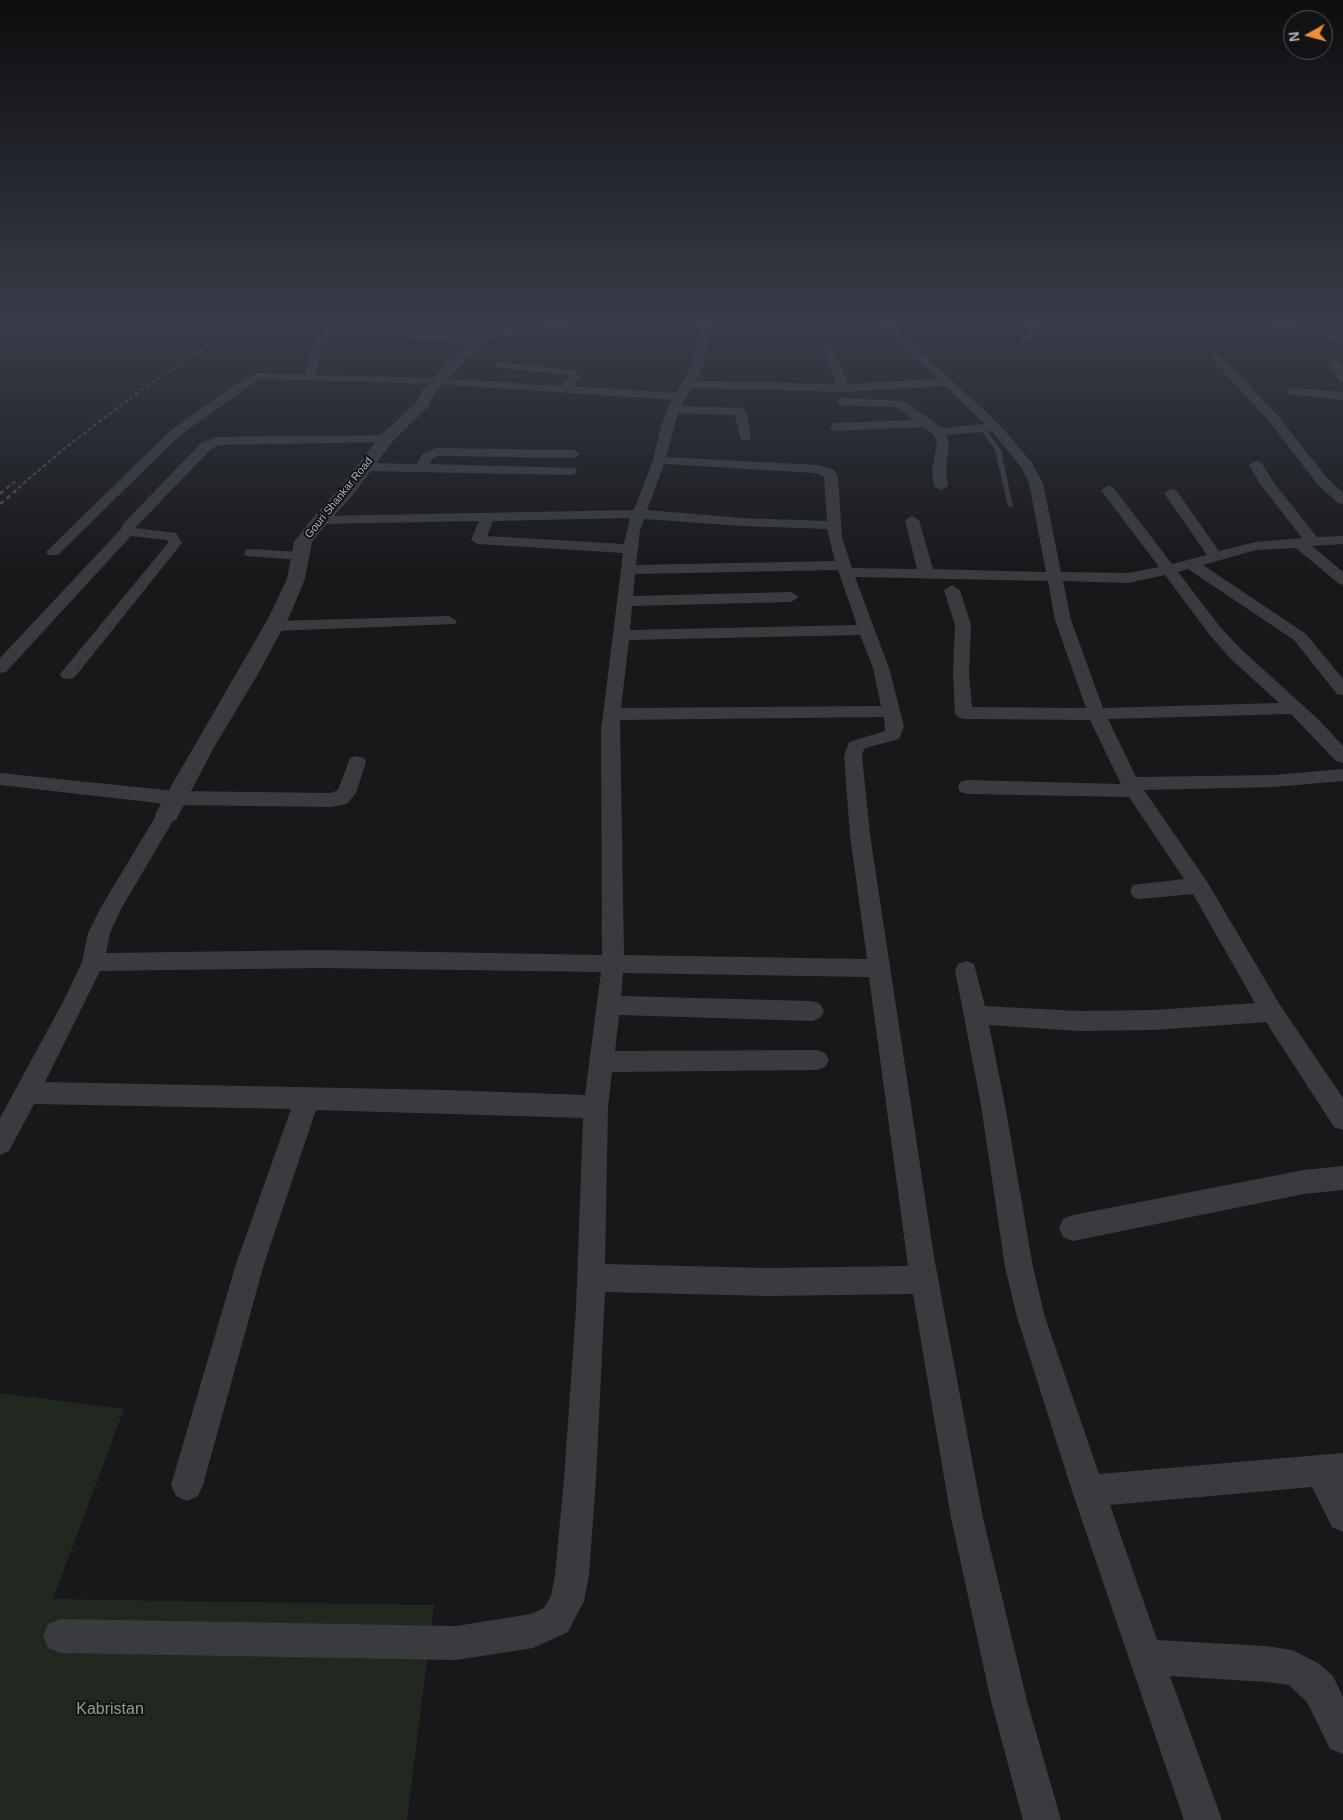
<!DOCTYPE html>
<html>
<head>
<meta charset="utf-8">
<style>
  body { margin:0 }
  #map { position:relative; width:1343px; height:1820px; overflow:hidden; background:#18181a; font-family:Arial,sans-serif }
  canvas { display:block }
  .north { position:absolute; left:1283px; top:10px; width:50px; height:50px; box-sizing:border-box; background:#131315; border:1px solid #4f5357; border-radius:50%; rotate:263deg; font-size:14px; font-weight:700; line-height:20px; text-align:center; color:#aab2b9 }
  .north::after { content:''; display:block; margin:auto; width:18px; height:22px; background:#ee8c3b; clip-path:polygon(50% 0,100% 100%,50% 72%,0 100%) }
</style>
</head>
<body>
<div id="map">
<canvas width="1343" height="1820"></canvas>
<div class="north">N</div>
</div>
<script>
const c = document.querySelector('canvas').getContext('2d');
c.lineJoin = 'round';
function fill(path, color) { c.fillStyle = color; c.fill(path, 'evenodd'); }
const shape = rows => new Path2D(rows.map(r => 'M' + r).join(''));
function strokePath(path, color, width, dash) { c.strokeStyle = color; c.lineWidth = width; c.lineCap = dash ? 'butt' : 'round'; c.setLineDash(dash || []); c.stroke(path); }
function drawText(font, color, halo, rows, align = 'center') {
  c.font = font + ' Arial,sans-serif'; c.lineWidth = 4; c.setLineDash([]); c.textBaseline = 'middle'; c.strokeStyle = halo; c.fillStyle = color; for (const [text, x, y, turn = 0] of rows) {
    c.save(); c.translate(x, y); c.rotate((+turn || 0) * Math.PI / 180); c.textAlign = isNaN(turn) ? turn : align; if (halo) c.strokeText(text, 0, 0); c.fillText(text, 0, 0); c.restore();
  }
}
const green = shape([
  [0,1393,124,1409,53,1599,434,1605,407,1820,0,1820]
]);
const service = shape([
  [981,428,985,428,1001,450,1013,507,1008,506,995,450,980,429,981,428]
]);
const minor = shape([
  [702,320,712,320,703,367,696,381,836,384,820,342,825,339,830,342,848,384,938,379,874,320,886,320,999,424,1032,463,1043,483,1061,572,1128,573,1159,567,1101,490,1108,486,1113,487,1172,564,1207,555,1164,493,1171,489,1176,490,1219,551,1255,542,1302,538,1261,485,1249,465,1256,461,1261,462,1274,483,1317,537,1343,536,1343,544,1312,546,1343,572,1343,585,1338,583,1296,548,1256,550,1203,565,1306,634,1343,679,1343,695,1337,694,1294,640,1188,569,1178,572,1221,628,1242,650,1319,720,1343,746,1343,763,1336,761,1291,714,1108,719,1136,777,1274,775,1343,769,1343,781,1274,787,1144,790,1206,880,1280,1005,1343,1098,1343,1130,1334,1127,1266,1022,1154,1030,1079,1031,989,1025,1005,1105,1033,1267,1045,1317,1099,1474,1343,1453,1343,1532,1332,1527,1312,1487,1110,1505,1157,1640,1266,1646,1292,1650,1318,1663,1333,1676,1343,1697,1343,1754,1330,1749,1307,1702,1289,1685,1266,1682,1170,1676,1222,1820,1184,1820,1072,1491,1017,1317,1005,1267,981,1105,955,970,958,964,966,961,974,964,985,1006,1079,1011,1154,1010,1255,1003,1193,894,1140,899,1133,897,1130,891,1133,885,1184,879,1129,797,967,794,960,792,958,787,960,782,967,780,1121,784,1090,720,964,719,958,717,955,713,953,673,955,625,944,590,952,585,960,590,971,625,969,673,972,707,1086,708,1055,620,1048,581,855,577,889,668,904,726,899,739,869,747,864,749,862,756,870,835,934,1257,983,1518,1027,1701,1061,1820,1023,1820,991,1701,951,1518,913,1294,767,1296,605,1292,596,1479,589,1575,584,1601,568,1632,533,1648,456,1660,60,1653,48,1648,43,1636,48,1624,60,1619,456,1626,531,1614,544,1608,551,1596,555,1575,564,1479,576,1309,583,1118,316,1110,264,1264,203,1485,198,1496,187,1501,176,1496,171,1485,236,1264,291,1109,34,1104,9,1151,0,1155,0,1118,64,1000,82,962,88,933,101,907,160,809,167,807,174,809,177,814,121,909,110,933,106,953,321,950,602,955,601,731,623,553,478,544,471,540,479,521,320,524,313,520,320,516,634,510,653,460,662,423,672,400,438,384,259,379,179,436,58,555,48,555,46,552,171,430,246,377,258,373,305,375,311,348,325,327,477,338,482,341,477,344,332,332,321,348,316,375,438,378,562,386,568,377,568,375,495,367,495,363,499,362,575,370,580,377,573,386,676,393,691,367,702,320],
  [945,386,985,424,942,428,904,401,842,398,838,399,838,405,897,407,914,420,835,423,829,427,835,431,924,427,933,434,937,443,932,471,934,486,941,490,948,486,946,471,949,443,946,435,992,431,1021,467,1029,483,1046,572,933,569,919,520,912,516,905,520,917,569,852,568,842,537,838,477,834,470,818,465,666,457,678,413,735,415,741,440,749,440,751,437,747,414,742,408,681,406,692,388,844,392,945,386],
  [664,464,816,473,824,477,827,521,742,518,647,510,664,464],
  [630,518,624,544,487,536,493,521,630,518],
  [644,519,742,526,827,529,835,561,636,565,640,530,644,519],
  [838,570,857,625,630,630,632,606,791,602,799,597,791,592,633,596,635,574,838,570],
  [1165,575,1209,634,1230,658,1279,703,1103,708,1071,620,1063,581,1128,583,1165,575],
  [860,635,873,668,881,706,621,708,629,640,860,635],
  [884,717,885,731,849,742,844,756,850,835,867,959,624,955,620,720,884,717],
  [321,968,601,972,585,1095,445,1090,45,1082,100,971,321,968],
  [623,973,869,977,908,1266,767,1268,605,1264,608,1107,612,1072,817,1070,825,1067,829,1060,825,1053,817,1050,615,1051,619,1015,812,1021,820,1018,824,1011,820,1004,812,1001,621,996,623,973],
  [1028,320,1038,320,1038,334,1026,342,1021,339,1028,333,1028,320],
  [1250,320,1270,320,1343,337,1343,343,1250,320],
  [1215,353,1219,354,1277,415,1328,479,1343,493,1343,504,1338,503,1318,485,1269,421,1211,358,1211,354,1215,353],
  [1334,359,1338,360,1343,368,1343,382,1339,381,1328,362,1334,359],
  [1291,388,1343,392,1343,400,1287,394,1287,390,1291,388],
  [386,435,390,436,392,439,390,442,219,445,211,449,135,528,176,533,182,543,74,678,68,679,62,678,60,674,168,543,167,540,131,536,6,672,0,673,0,658,121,529,123,524,201,443,217,437,386,435],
  [436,448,574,450,580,454,574,458,438,456,432,459,430,464,575,468,577,471,575,474,570,475,366,471,359,467,366,463,417,464,422,454,436,448],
  [251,549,300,552,307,556,300,560,246,556,244,553,246,550,251,549],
  [449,616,457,621,455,624,274,631,266,626,274,621,449,616],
  [357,756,364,758,366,762,356,793,347,804,331,807,175,805,0,785,0,773,175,791,331,793,338,790,350,758,357,756],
  [1343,1166,1343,1190,1304,1194,1073,1241,1063,1237,1059,1228,1063,1219,1073,1215,1304,1170,1343,1166]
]);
const tertiary = shape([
  [556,320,571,320,558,331,542,335,502,336,486,340,435,393,427,408,392,442,352,496,322,529,312,542,305,579,289,617,258,674,213,749,176,820,167,822,158,820,155,814,269,617,287,579,294,542,310,521,340,488,380,436,416,403,423,389,476,334,502,328,542,327,556,320]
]);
const railFar1 = shape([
  [0,334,21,320],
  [7,488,17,480],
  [18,488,65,448,141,390,248,320]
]);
const rail = shape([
  [0,494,8,487],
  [0,504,20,487]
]);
const farStreetnames = [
  ["Gouri Shankar Road",339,498,-51]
];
const nearParknames = [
  ["Kabristan",110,1710]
];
fill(green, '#202820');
fill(service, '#393b3f');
fill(minor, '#393b3f');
fill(tertiary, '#393b3f');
strokePath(railFar1, '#4c4f54', 2, [4, 2.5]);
strokePath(rail, '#4c4f54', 2.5, [4.5, 4]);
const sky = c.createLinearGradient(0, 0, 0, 575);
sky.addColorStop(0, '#0d0d0e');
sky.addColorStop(0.56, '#373d49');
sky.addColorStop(1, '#373d4900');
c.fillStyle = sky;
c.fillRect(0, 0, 1343, 575);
drawText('11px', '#aab2b9', '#131315', farStreetnames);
drawText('16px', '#87a482', '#131315', nearParknames);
</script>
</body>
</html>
